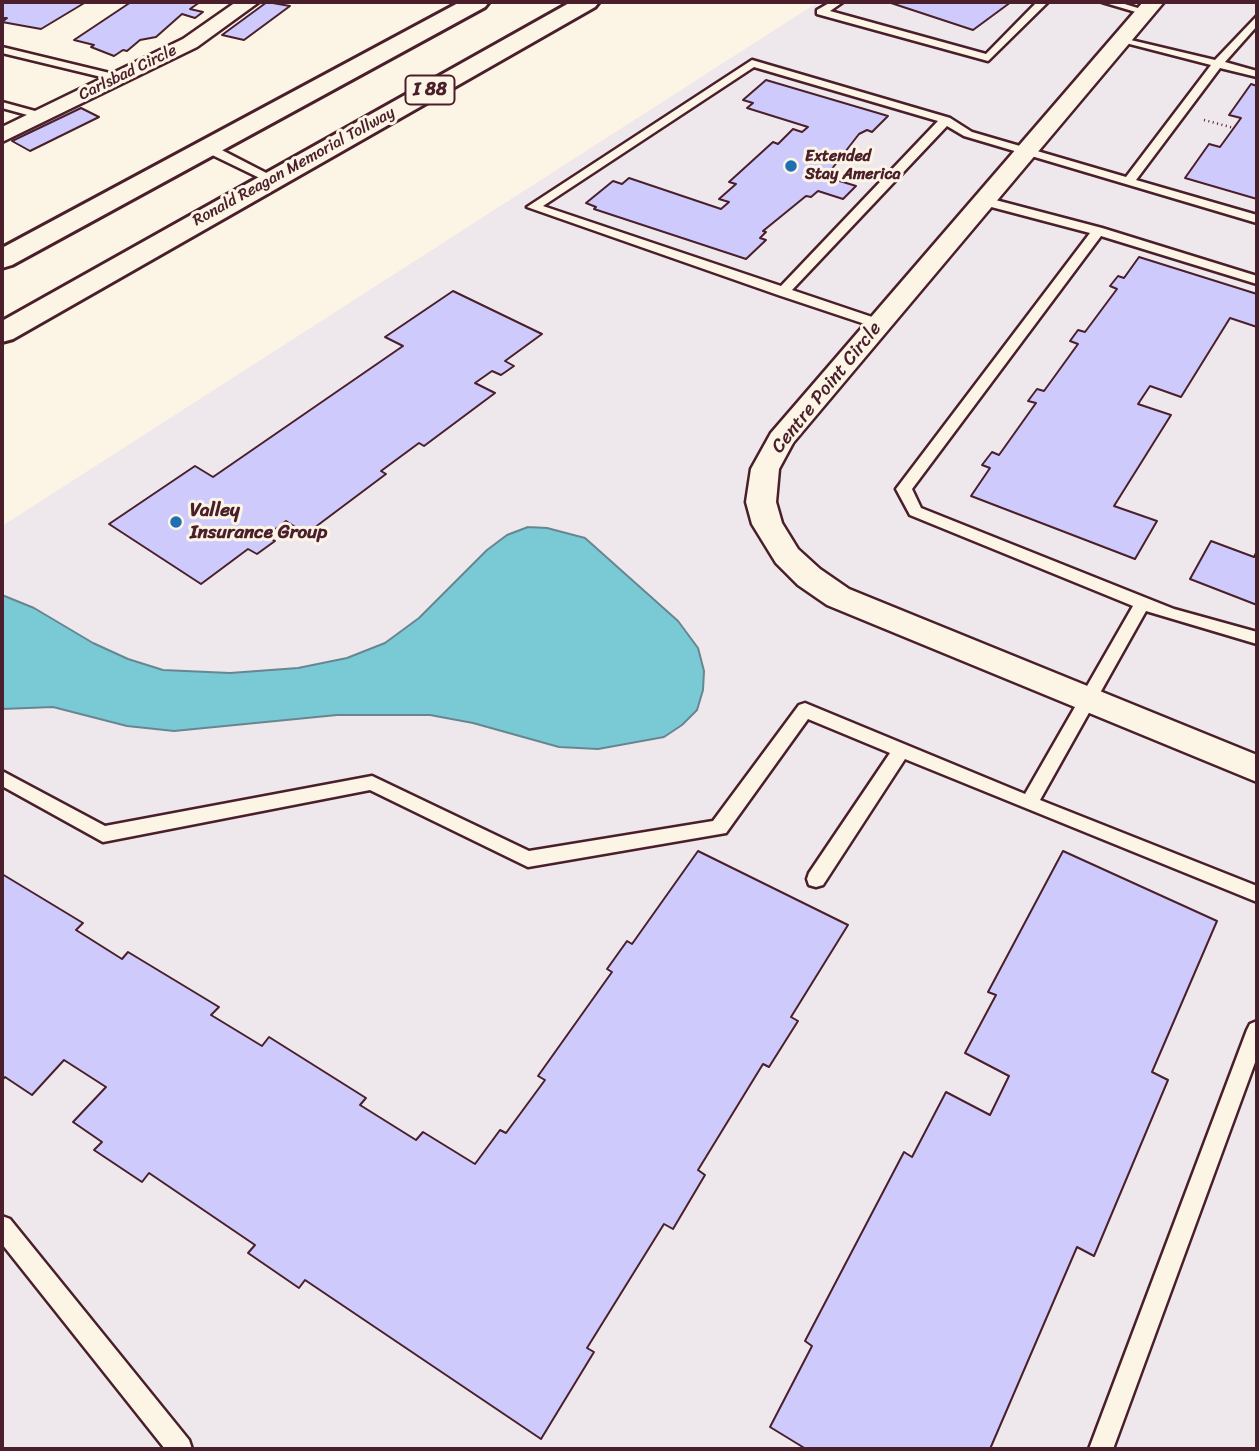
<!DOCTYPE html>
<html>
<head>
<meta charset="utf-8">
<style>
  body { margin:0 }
  #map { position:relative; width:1259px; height:1451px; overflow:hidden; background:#fcf5e5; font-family:Sriracha,sans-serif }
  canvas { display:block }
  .frame { position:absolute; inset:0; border:4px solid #4a1f2b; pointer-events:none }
</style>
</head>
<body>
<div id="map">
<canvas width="1259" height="1451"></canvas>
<div class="frame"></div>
</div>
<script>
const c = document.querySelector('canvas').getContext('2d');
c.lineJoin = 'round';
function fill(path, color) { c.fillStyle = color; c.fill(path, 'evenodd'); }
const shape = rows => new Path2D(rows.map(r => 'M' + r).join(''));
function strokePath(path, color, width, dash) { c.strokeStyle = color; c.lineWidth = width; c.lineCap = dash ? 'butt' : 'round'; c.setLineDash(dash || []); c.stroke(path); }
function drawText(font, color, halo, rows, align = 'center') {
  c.font = font + ' Sriracha,sans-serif'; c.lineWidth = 6; c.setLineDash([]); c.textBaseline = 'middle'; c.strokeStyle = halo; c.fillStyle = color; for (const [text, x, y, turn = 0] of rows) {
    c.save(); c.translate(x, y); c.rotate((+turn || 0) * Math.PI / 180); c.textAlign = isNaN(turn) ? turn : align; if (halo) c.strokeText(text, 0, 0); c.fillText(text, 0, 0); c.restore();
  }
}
const built = shape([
  [818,2,1257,2,1257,1449,2,1449,2,526]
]);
const water = shape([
  [528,527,547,528,585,538,678,621,698,648,704,671,703,690,697,710,682,725,664,737,598,749,559,747,473,723,430,715,337,715,174,731,127,726,53,707,2,709,2,595,34,608,93,643,128,659,163,670,230,673,298,668,347,658,385,643,419,618,487,550,507,535,528,527]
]);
const building = shape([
  [2,2,86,2,41,29,2,22,7,18,2,18,2,2],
  [131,2,200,2,190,9,203,12,195,18,182,14,156,37,140,40,127,51,123,50,114,56,91,47,94,45,74,40,131,2],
  [267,2,290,6,244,40,222,35,267,2],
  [888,2,1011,2,973,30,888,2],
  [766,80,888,116,872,132,867,130,859,134,831,170,836,171,830,178,856,186,843,199,818,191,811,197,806,196,763,231,766,232,760,238,766,240,746,259,594,209,596,207,586,203,613,181,622,184,629,178,721,209,729,202,719,199,736,184,729,182,773,142,778,144,793,129,802,132,808,127,747,108,753,103,743,100,766,80],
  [1251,84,1257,86,1257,199,1185,178,1209,144,1220,147,1241,118,1229,115,1251,84],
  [81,108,99,117,30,151,12,141,81,108],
  [1139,257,1257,294,1257,327,1230,318,1181,397,1150,386,1138,404,1171,415,1114,506,1157,521,1135,559,971,496,990,468,982,465,992,452,999,455,1036,403,1028,401,1037,389,1044,391,1078,344,1070,341,1078,330,1085,332,1117,289,1110,286,1118,276,1124,278,1139,257],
  [453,291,542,334,505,361,514,366,501,375,492,371,475,383,495,393,424,446,419,443,381,471,386,474,306,534,286,521,266,536,275,541,257,554,248,549,201,584,109,524,195,466,213,477,403,346,385,337,453,291],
  [1211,541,1254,557,1257,551,1257,605,1190,579,1211,541],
  [698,851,848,925,791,1017,798,1021,769,1067,763,1064,698,1170,705,1175,673,1229,664,1224,587,1348,594,1352,541,1439,305,1280,299,1288,248,1253,255,1245,149,1173,142,1182,94,1150,102,1142,73,1122,106,1087,64,1060,32,1095,5,1077,2,1080,2,874,83,923,76,930,122,959,128,952,219,1007,211,1015,262,1046,269,1037,366,1098,360,1105,416,1140,423,1132,475,1164,500,1130,506,1133,545,1080,538,1076,612,972,607,969,627,941,632,944,698,851],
  [1063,851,1217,921,1152,1072,1168,1080,1094,1256,1077,1247,990,1449,806,1449,770,1427,812,1346,805,1341,904,1152,912,1157,946,1092,990,1115,1009,1076,965,1053,996,995,988,992,1063,851]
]);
const path = shape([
  [1204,120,1234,128]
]);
const lane = shape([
  [831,2,843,2,830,11,986,54,1037,2,1048,2,988,61,817,14,817,10,831,2],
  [1102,2,1118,2,1151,12,1146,15,1102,2],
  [1257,16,1257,26,1225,62,1257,71,1257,77,1220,68,1136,180,1257,215,1257,223,964,136,947,126,792,290,884,321,884,327,874,327,778,295,527,207,752,60,950,118,972,132,1126,177,1211,65,1118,41,1118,37,1215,60,1257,16],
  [754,67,938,121,781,286,543,206,754,67],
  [2,47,122,76,124,78,118,81,2,53,2,47],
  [2,102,46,114,48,116,42,119,2,108,2,102],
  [204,145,212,145,278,179,268,182,204,151,204,145],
  [984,197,1102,228,1257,276,1257,284,1101,236,912,489,921,508,1174,609,1257,632,1257,644,1146,611,1040,800,1257,886,1257,902,905,759,823,885,816,887,809,885,807,879,809,873,890,753,808,719,726,833,528,867,370,790,103,842,2,786,2,771,105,826,372,776,529,851,713,821,799,705,805,703,1025,794,1133,606,910,515,896,489,1090,233,980,204,978,201,984,197],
  [1257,1021,1257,1057,1113,1449,1089,1449,1247,1030,1250,1024,1257,1021],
  [2,1216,10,1219,189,1440,192,1449,165,1449,2,1244,2,1216]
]);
const street = shape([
  [236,2,259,2,197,47,2,142,2,127,183,39,236,2],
  [1143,2,1164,2,793,443,779,469,776,502,782,523,798,549,820,569,849,589,1257,755,1257,782,827,605,798,585,776,563,752,524,746,502,751,469,771,433,1143,2]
]);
const highway = shape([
  [460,2,489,2,485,7,12,265,2,268,2,248,460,2],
  [571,2,599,2,595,7,13,339,2,342,2,321,571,2]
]);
const markers = [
  [791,166,7,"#1f6fb2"],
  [176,522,7,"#1f6fb2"]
];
const farStreetnames = [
  ["Carlsbad Circle",128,73,-26],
  ["Ronald Reagan Memorial Tollway",294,167,-29]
];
const farPoinames = [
  ["Extended",805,157],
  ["Stay America",805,175]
];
const shields = [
  [430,90,49]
];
const shieldNames = [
  ["I 88",430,90]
];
const streetNames = [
  ["Centre Point Circle",827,388,-51]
];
const poiNames = [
  ["Valley",190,511],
  ["Insurance Group",190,533]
];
fill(built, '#eee8ec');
fill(water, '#7acad5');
strokePath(water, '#678691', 2);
fill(building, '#cfcafc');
strokePath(building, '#4a1f2b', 2);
strokePath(lane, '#4a1f2b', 5);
strokePath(street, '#4a1f2b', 5);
strokePath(highway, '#4a1f2b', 6);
strokePath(path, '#4a1f2b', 2.5, [1, 3.5]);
fill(lane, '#fcf5e5');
fill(street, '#fcf5e5');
fill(highway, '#fcf5e5');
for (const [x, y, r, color] of markers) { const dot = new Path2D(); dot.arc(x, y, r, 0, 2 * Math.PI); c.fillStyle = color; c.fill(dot); strokePath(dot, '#fcf5e5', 2.5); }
drawText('16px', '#4a1f2b', '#fcf5e5', farStreetnames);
drawText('bold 16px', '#4a1f2b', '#fcf5e5', farPoinames, 'left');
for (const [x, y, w] of shields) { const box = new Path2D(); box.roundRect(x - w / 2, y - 14.5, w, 29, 5); c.fillStyle = '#fcf5e5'; c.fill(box); strokePath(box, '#4a1f2b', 2); }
drawText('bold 18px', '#4a1f2b', null, shieldNames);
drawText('19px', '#4a1f2b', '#fcf5e5', streetNames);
drawText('bold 19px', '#4a1f2b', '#fcf5e5', poiNames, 'left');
</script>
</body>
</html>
